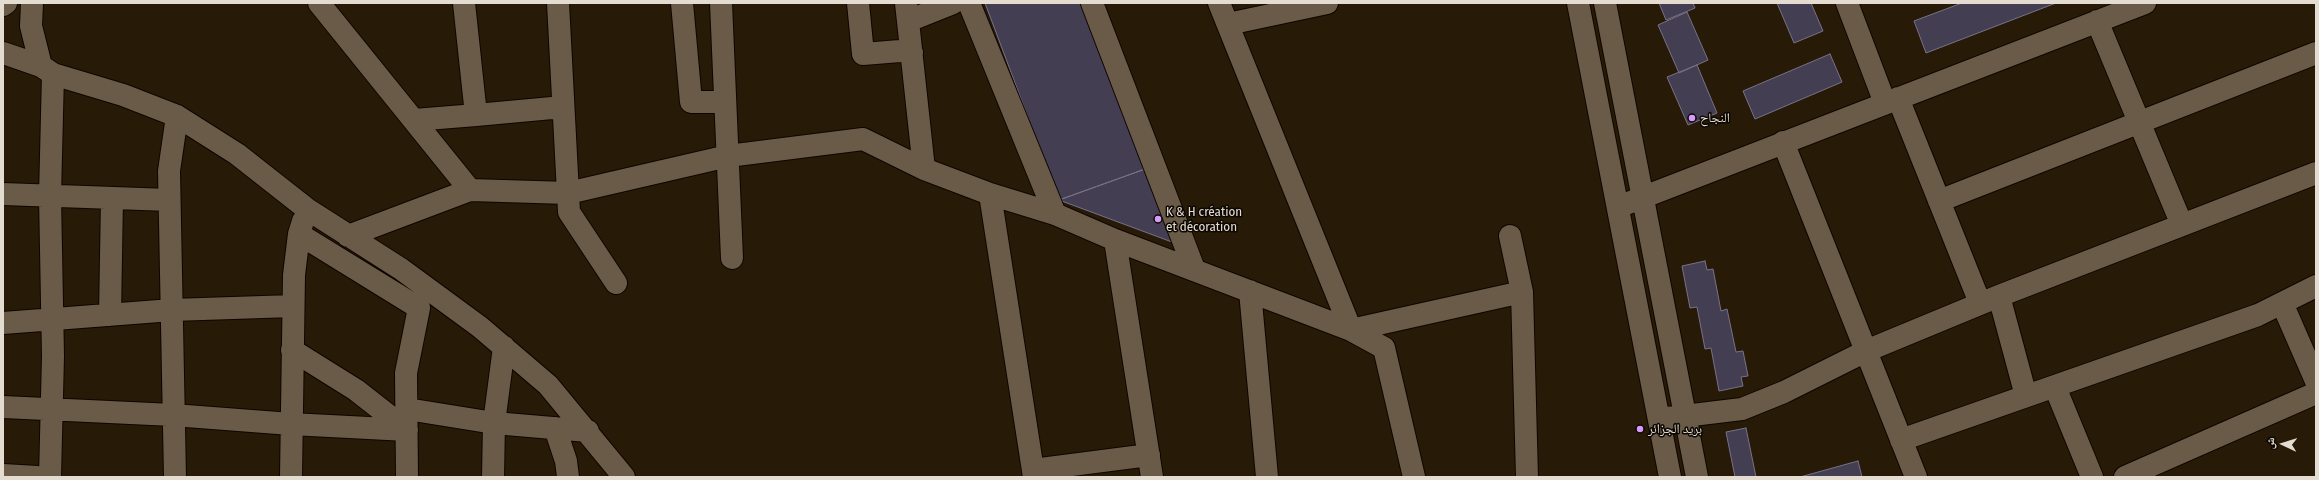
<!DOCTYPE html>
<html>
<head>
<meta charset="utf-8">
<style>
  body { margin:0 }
  #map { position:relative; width:2319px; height:480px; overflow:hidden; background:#271b08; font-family:"Fira Sans Condensed","Noto Naskh Arabic",sans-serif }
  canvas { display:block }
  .frame { position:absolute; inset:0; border:4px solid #e4dcd0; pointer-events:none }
  .north { position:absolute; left:2263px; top:424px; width:40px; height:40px; -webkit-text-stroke:3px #0c0702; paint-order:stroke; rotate:274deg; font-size:11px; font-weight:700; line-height:16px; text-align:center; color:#e4dcd0 }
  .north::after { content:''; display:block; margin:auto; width:14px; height:18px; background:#e4dcd0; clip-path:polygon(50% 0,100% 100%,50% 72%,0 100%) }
</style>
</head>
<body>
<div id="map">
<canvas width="2319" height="480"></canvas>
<div class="frame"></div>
<div class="north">ش</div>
</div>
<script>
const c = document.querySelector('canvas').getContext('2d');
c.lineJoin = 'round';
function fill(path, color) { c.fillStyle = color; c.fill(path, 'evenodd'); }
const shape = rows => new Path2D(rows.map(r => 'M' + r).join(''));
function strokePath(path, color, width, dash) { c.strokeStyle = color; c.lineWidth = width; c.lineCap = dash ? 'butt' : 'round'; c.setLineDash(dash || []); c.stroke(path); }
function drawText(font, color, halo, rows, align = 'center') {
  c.font = font + ' "Fira Sans Condensed","Noto Naskh Arabic",sans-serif'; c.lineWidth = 3; c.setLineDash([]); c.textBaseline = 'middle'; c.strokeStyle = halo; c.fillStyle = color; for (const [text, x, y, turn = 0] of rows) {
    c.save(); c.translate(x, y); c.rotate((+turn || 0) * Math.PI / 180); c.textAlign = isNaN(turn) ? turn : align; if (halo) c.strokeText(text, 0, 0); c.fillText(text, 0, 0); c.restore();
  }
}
const building = shape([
  [985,3,1084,3,1148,168,1059,200,985,3],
  [1659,3,1693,3,1695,8,1666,20,1659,3],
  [1777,3,1811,3,1823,31,1794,43,1777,3],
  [1962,3,2056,3,1926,53,1914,21,1962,3],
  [1687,12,1708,60,1679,73,1658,25,1687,12],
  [1830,54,1842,82,1755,119,1743,91,1830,54],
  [1697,65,1717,113,1688,125,1667,77,1697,65],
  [1148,168,1180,245,1059,200,1148,168],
  [1705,261,1707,270,1713,269,1721,311,1727,309,1736,352,1743,351,1748,376,1741,377,1743,386,1719,391,1711,348,1705,349,1697,307,1690,308,1682,266,1705,261],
  [1746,428,1756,477,1735,477,1726,432,1746,428],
  [1858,461,1862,477,1800,477,1858,461]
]);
const minor = shape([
  [32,3,31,26,41,66],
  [319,3,470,190],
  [464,3,476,115,563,107],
  [558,3,569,212,616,283],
  [682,3,691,102,725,102],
  [721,3,732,258],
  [858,3,863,54,900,51,912,53],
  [906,3,924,169],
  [969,3,1055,214],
  [1092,3,1194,269],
  [1219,3,1351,330,1384,348,1414,477],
  [1578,3,1670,477],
  [1605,3,1697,477],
  [1847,3,1885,103],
  [3,5,6,3],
  [908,21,953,3],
  [2097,21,2182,225],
  [1228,24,1327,3],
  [3,53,41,66,53,74,123,95,177,116,237,154,307,209,401,269,480,327,548,385,624,477],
  [1898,98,1980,303],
  [414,120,476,115],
  [1783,142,1916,477],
  [3,194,169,200],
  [990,194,1034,477],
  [1939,201,2316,53],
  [1618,207,2145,3],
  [299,234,419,308,406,373,407,477],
  [348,236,470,190,568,193,728,156,863,139,924,169,990,194,1055,214,1115,240,1351,330,1522,292],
  [1510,236,1522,292,1527,477],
  [1115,240,1152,477],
  [1250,291,1267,477],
  [1999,296,2026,396],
  [2282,303,2316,381],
  [110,315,112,198],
  [3,323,172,310,293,306],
  [292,350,356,390,407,430],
  [2055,387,2092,477],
  [3,407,173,415,291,424,407,430],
  [407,409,494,423,588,431],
  [1659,419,1742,409,1784,392,1866,351,1999,296,2316,173],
  [555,428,566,461,568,477],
  [1901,440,2258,315,2316,286],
  [1033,470,1149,455],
  [3,475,37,477],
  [50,477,53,356,50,196,53,74],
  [175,477,169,171,177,116],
  [291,477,294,275,299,234,303,221],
  [493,477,494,423,504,347],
  [2125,477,2316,393]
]);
const markers = [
  [1692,118,4,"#d69bfa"],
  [1158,219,4,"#d69bfa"],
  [1640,429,4,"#d69bfa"]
];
const poiNames = [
  ["النجاح",1700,118],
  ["K & H création",1166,212],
  ["et décoration",1166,227],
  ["بريد الجزائر",1648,429]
];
fill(building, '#443e53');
strokePath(building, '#787289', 1);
strokePath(minor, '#0f0500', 24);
strokePath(minor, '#695b47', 22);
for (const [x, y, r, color] of markers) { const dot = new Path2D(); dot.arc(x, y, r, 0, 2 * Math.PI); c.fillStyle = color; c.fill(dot); strokePath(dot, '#0c0702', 1.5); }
drawText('13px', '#e4dcd0', '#0c0702', poiNames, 'left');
</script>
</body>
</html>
